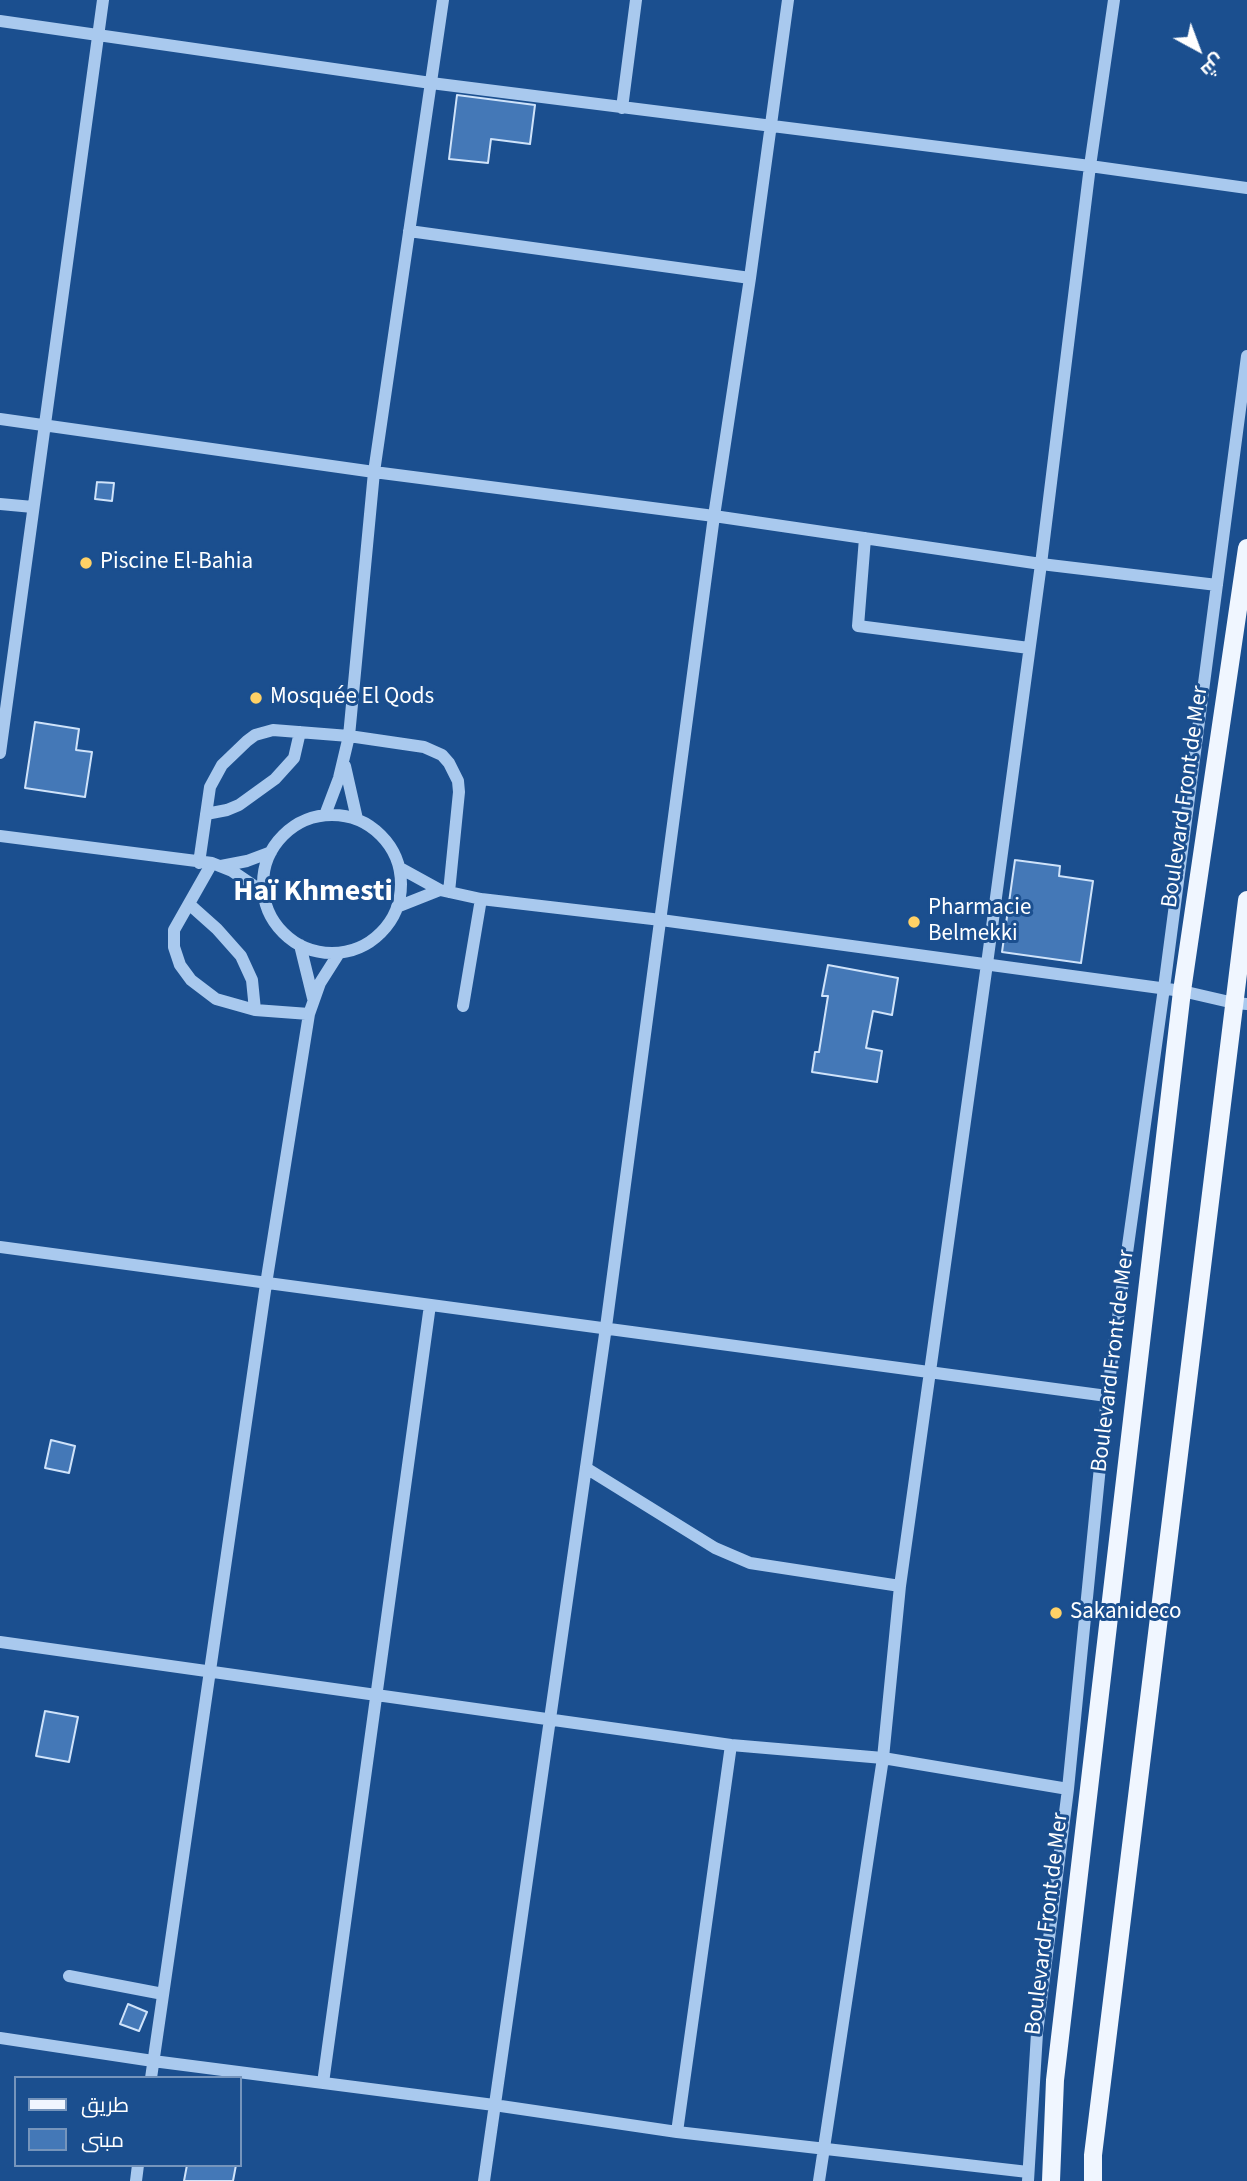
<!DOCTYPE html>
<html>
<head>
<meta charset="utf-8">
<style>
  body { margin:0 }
  #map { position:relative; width:1247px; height:2181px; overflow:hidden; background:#1b4f8f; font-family:"Source Sans 3",Cairo,sans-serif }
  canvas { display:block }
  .legend { position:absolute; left:14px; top:2076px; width:228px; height:91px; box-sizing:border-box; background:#1b4f8f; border:2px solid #7695bc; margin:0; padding:9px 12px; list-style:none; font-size:21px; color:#fff }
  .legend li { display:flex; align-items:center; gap:14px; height:35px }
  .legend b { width:35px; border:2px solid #7695bc }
  .north { position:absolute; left:1163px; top:14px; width:70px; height:70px; -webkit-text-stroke:5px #1b4f8f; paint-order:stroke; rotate:139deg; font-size:19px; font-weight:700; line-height:28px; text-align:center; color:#fff }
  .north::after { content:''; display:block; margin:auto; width:24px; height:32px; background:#fff; clip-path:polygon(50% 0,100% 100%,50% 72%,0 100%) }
</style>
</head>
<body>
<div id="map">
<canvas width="1247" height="2181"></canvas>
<ul class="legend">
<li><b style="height:9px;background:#f0f6ff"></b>طريق</li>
<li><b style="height:19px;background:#4478b7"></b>مبنى</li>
</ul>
<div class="north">ش</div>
</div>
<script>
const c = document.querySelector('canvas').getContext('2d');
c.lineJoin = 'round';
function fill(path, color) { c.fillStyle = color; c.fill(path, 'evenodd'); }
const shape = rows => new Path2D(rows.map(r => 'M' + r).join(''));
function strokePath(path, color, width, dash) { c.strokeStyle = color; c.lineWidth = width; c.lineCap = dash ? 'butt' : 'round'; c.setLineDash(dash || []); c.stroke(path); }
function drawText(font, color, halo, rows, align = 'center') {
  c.font = font + ' "Source Sans 3",sans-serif'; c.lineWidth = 6; c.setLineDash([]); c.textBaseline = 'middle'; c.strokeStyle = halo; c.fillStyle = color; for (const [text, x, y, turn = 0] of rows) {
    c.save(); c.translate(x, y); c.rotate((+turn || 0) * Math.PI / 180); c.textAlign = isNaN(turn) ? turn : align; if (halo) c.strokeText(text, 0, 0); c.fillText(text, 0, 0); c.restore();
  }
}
const building = shape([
  [457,95,535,105,530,144,491,139,488,163,449,159,457,95],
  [97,482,114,483,112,501,95,499,97,482],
  [35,722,79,729,76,750,92,752,85,797,25,788,35,722],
  [1015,860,1060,866,1059,876,1093,881,1081,963,1002,952,1015,860],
  [828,965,898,978,892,1015,873,1011,866,1048,882,1051,877,1082,812,1072,815,1052,819,1052,828,996,822,996,828,965],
  [51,1440,75,1446,69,1473,45,1468,51,1440],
  [45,1711,78,1717,69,1762,36,1756,45,1711],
  [128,2004,147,2012,139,2031,120,2024,128,2004],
  [187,2165,236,2165,233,2181,184,2181,187,2165]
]);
const minor = shape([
  [0,21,431,83,1090,166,1247,188],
  [622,108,636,0],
  [409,231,750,278],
  [0,419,374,472,714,516,1041,564,1217,585],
  [0,504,33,507],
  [865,538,858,626,1029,648],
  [0,753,103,0],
  [345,766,357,819],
  [206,814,227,810,239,805,275,779,294,758,300,732],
  [325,815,339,778,349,736,374,472,443,0],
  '263 884a69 69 0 1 1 138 0a69 69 0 1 1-138 0Z',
  [0,836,212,863,232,871,263,892],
  [199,863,210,787,222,765,247,741,255,735,273,730,349,736,424,747,442,755,449,763,458,781,459,792,449,892],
  [212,863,174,930,174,947,180,965,191,980,216,999,255,1010,309,1014],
  [221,866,247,861,271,852],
  [400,868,440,890,481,899,661,920,1182,991,1234,1003,1247,1004],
  [189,904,217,929,241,956,252,980,255,1010],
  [397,907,440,890],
  [300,945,313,998],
  [463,1006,481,899],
  [0,1247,1107,1396],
  [586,1468,715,1548,750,1563,900,1586],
  [0,1642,731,1745,883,1758,1068,1789],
  [69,1976,163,1994],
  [0,2038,153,2061,494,2105,677,2132,1028,2172],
  [151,2078,266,1284,309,1014,320,983,339,953],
  [323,2083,430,1305],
  [677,2132,731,1745],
  [136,2181,138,2165],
  [484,2181,606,1327,714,516,750,278,788,0],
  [819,2181,883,1758,900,1586,987,964,1041,564,1090,166,1114,0],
  [1028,2181,1037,2033,1068,1789,1107,1396,1164,988,1247,356]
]);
const major = shape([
  [1051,2181,1055,2080,1182,991,1247,548],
  [1093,2181,1093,2155,1247,900]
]);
const markers = [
  [86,563,7,"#ffd166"],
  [256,698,7,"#ffd166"],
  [914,922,7,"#ffd166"],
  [1056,1613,7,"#ffd166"]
];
const poiNames = [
  ["Piscine El-Bahia",100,563],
  ["Mosquée El Qods",270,698],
  ["Pharmacie",928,909],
  ["Belmekki",928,935],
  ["Sakanideco",1070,1613]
];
const streetNames = [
  ["Boulevard Front de Mer",1186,797,-82],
  ["Boulevard Front de Mer",1114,1361,-83],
  ["Boulevard Front de Mer",1048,1924,-83]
];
const districtNames = [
  ["Haï Khmesti",313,893]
];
fill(building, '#4478b7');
strokePath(building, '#cfe3fa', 2);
strokePath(minor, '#a9c9ee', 12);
strokePath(major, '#f0f6ff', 18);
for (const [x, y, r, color] of markers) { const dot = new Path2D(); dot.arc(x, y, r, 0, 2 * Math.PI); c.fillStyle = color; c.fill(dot); strokePath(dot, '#1b4f8f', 2.5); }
drawText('23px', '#fff', '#1b4f8f', poiNames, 'left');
drawText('23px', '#fff', '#1b4f8f', streetNames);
drawText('bold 30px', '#fff', '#1b4f8f', districtNames);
</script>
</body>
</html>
